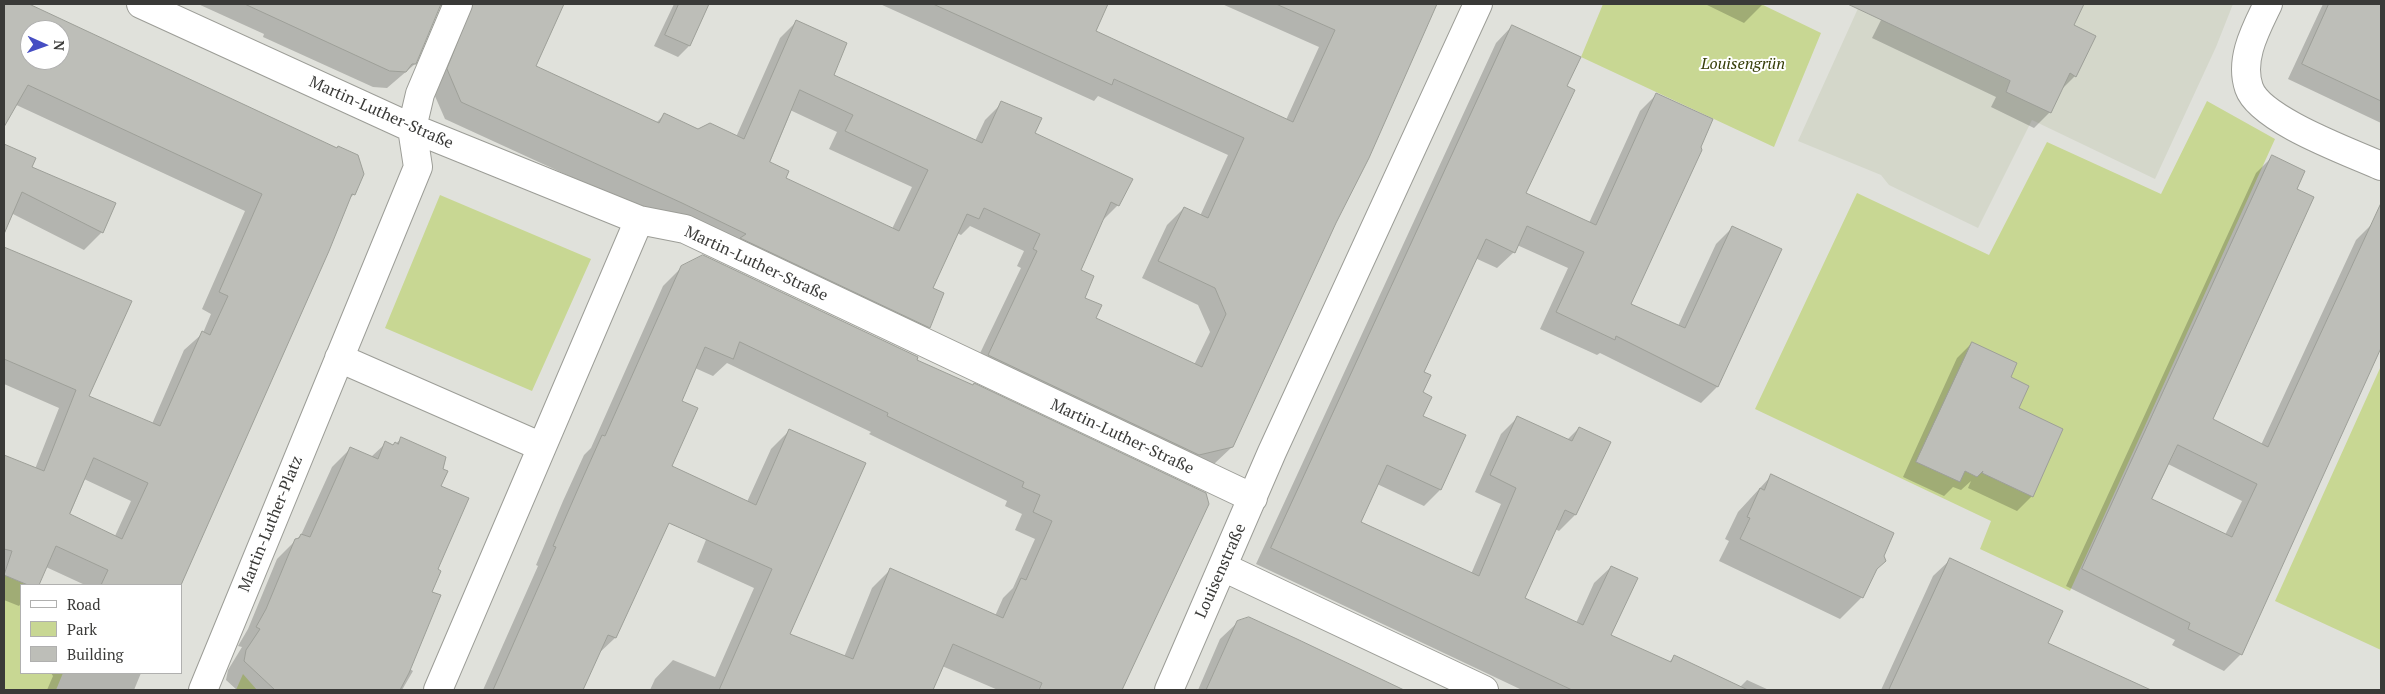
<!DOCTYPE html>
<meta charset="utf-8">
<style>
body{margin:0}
#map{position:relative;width:2385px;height:694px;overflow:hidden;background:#e0e1db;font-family:"PT Serif",serif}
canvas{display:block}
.frame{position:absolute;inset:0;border:5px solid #3a3a38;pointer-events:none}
.legend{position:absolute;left:20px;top:584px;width:162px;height:90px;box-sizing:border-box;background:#fff;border:1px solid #b0b0af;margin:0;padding:6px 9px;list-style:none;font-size:15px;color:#3a3a38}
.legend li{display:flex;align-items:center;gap:10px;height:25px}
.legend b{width:25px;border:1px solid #b0b0af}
.north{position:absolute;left:20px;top:20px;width:50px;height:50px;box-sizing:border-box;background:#fff;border:1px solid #b0b0af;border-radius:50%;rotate:92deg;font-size:14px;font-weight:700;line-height:20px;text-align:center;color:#3a3a38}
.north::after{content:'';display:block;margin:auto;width:18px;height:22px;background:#464ec3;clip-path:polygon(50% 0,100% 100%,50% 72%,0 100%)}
</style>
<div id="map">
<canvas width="2385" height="694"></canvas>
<div class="frame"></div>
<ul class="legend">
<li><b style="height:6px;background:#fff"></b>Road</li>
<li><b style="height:14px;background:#c8d793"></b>Park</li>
<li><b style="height:14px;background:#bdbeb8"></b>Building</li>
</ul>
<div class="north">N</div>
</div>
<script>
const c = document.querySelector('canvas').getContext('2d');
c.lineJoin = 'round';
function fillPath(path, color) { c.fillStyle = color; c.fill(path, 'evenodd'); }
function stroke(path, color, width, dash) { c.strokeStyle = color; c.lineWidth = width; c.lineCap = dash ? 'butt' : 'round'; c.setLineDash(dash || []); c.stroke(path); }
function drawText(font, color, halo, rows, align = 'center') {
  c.font = font + ' "PT Serif",serif'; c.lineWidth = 4; c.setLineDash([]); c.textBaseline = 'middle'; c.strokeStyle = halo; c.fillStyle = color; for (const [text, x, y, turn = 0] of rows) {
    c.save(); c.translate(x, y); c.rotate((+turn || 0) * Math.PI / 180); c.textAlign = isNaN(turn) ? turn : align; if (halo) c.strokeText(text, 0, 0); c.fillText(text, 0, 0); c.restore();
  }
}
fillPath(new Path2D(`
 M 1860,4 L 2233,4 L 2216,47 L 2155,179 L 2032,120 L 1978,228 L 1889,185 L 1881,175 L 1798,141 Z`), '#d4d7ca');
fillPath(new Path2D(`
 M 1603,4 L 1761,4 L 1821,33 L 1774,147 L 1581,57 Z
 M 2207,101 L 2275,139 L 2070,591 L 1980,549 L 1991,521 L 1755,409 L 1857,193 L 1989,255 L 2047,142 L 2161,194 Z
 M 440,195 L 591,259 L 532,391 L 385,328 Z
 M 2381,366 L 2381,650 L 2275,601 Z
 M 4,575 L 28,585 L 21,585 L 21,673 L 63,673 L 56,690 L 4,690 Z
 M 243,674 L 257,690 L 236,690 Z`), '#c8d793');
fillPath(new Path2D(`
 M 4,4 L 26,4 L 337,149 L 354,194 L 348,200 L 328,250 L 179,585 L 85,585 L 46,567 L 38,585 L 21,585 L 21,603 L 19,606 L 4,600 L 4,456 L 35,469 L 59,408 L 4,384 L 4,248 L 130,302 L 87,396 L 152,424 L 184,350 L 203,333 L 211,314 L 202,309 L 245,211 L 10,102 L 8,105 L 4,103 ZM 30,30 L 60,30 L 60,60 L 30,60 ZM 84,479 L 131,501 L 115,536 L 68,515 Z
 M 198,4 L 562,4 L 534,67 L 656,123 L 664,115 L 698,131 L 736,137 L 780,38 L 797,21 L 832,75 L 975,141 L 985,120 L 1002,103 L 1033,134 L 1118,205 L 1102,221 L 1080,271 L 1083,298 L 1094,318 L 1194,365 L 1210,332 L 1198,305 L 1142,278 L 1167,225 L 1184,208 L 1200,216 L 1228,155 L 1098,96 L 1094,101 L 880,4 L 1106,4 L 1094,31 L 1286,120 L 1319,47 L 1222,4 L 1436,4 L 1369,156 L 1335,222 L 1232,447 L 1214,464 L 1181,471 L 971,372 L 1021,268 L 1017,266 L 1024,251 L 970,226 L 961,235 L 957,233 L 931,289 L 929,327 L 912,344 L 665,220 L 445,119 L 431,87 L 447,6 L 439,5 L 415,64 L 387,88 L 373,87 L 263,37 L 264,34 ZM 790,110 L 837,132 L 829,149 L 912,187 L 892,229 L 784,179 L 769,163 Z
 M 674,4 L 708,4 L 689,46 L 678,57 L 654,46 Z
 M 1705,4 L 1763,4 L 1744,23 Z
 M 1889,4 L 2083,4 L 2073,25 L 2075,76 L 2059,92 L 2050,112 L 2034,128 L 1991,107 L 1996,97 L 1872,38 Z
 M 2323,4 L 2381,4 L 2381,123 L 2288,79 Z
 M 1512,26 L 1566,87 L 1525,194 L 1589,223 L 1640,111 L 1657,94 L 1630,304 L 1678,326 L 1716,244 L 1732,228 L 1780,250 L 1717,387 L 1701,403 L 1600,353 L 1597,355 L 1540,329 L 1568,268 L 1517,245 L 1514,252 L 1497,268 L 1475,258 L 1422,372 L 1421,416 L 1464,436 L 1440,490 L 1424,506 L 1377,484 L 1360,522 L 1471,574 L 1501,504 L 1475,492 L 1501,434 L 1518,417 L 1567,440 L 1579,428 L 1609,442 L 1575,515 L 1559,531 L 1555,529 L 1523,598 L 1576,623 L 1594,583 L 1611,567 L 1610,636 L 1669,662 L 1674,657 L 1740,687 L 1747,680 L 1769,690 L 1522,690 L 1256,564 L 1496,43 Z
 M 4,145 L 34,159 L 31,167 L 114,204 L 102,232 L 84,250 L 11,213 L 4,236 Z
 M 2272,157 L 2211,419 L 2261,445 L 2356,240 L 2372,224 L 2381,228 L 2381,345 L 2241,654 L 2224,671 L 2172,645 L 2175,640 L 2066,586 L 2256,173 ZM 2168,464 L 2242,501 L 2225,535 L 2151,500 Z
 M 682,267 L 915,360 L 1207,504 L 1122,690 L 998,690 L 942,666 L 932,690 L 650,690 L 655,679 L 673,660 L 715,677 L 754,588 L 697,562 L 716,515 L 747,502 L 771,449 L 790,430 L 789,634 L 844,657 L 872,588 L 890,570 L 995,616 L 1003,598 L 1013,588 L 1035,539 L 1015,530 L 1022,514 L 1005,506 L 1007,501 L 869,434 L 871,432 L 727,363 L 713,376 L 695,368 L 680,401 L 670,467 L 688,474 L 615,638 L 597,655 L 582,690 L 483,690 L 538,566 L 536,565 L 563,501 L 584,455 L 591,448 L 663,286 Z
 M 1972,343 L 2009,377 L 2018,408 L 2061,430 L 2032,496 L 2017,511 L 1968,488 L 1971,481 L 1961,490 L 1953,487 L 1944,496 L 1903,477 L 1957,358 Z
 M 401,439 L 439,487 L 437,570 L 410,669 L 413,671 L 402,690 L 237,690 L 226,680 L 228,670 L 242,647 L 238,646 L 248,629 L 277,559 L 301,535 L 332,467 L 351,448 L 371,457 L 386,443 L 393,446 Z
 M 1772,475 L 1876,569 L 1862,597 L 1840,619 L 1719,561 L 1729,541 L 1725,539 L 1738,512 Z
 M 1950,560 L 2047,643 L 2148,690 L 1881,690 L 1933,576 Z
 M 1249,618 L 1402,690 L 1198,690 L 1220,639 L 1238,622 Z
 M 51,673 L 141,673 L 134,690 L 47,690 L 53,676 Z`), '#0003');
const building = new Path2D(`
 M 4,4 L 29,4 L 337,148 L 338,146 L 358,155 L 364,174 L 355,195 L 352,194 L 329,251 L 181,585 L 101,585 L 108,570 L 56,546 L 39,585 L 28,585 L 4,575 L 12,551 L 4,549 L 4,455 L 44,471 L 76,390 L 4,359 L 4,247 L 132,301 L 89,396 L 160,426 L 202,331 L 210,335 L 228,296 L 219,292 L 262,194 L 28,85 L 4,127 ZM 30,30 L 60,30 L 60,60 L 30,60 ZM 94,458 L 148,483 L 122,539 L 70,514 Z
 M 245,4 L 441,4 L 416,64 L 412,64 L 406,72 L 390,71 Z
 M 473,4 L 564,4 L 536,66 L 659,123 L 664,113 L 698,129 L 710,123 L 744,139 L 796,20 L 847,43 L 834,75 L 982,143 L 1001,101 L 1042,118 L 1035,133 L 1133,179 L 1119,206 L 1111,202 L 1081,270 L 1094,276 L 1085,298 L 1102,305 L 1096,318 L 1202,367 L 1226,314 L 1215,288 L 1158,261 L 1184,207 L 1208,218 L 1244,138 L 1114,79 L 1112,85 L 933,4 L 1108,4 L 1096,31 L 1293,122 L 1335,30 L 1276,4 L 1437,4 L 1369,158 L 1336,223 L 1233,447 L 1199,455 L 988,355 L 1037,251 L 1033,249 L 1040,234 L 984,208 L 979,219 L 967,214 L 933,288 L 944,293 L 930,328 L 740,238 L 746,234 L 682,203 L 461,102 L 447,69 ZM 800,90 L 853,115 L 845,131 L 928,170 L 899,231 L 786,178 L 789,171 L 770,162 Z
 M 679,4 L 709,4 L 690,46 L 665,35 Z
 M 1848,4 L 2084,4 L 2074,25 L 2096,36 L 2076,77 L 2070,73 L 2051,113 L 2006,92 L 2010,81 Z
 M 2329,4 L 2381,4 L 2381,101 L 2302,64 Z
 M 1512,25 L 1581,57 L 1567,86 L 1575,90 L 1526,193 L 1596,225 L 1656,93 L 1713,119 L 1701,147 L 1702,150 L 1631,304 L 1685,328 L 1732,226 L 1782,249 L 1718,387 L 1616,336 L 1615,340 L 1556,312 L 1584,252 L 1527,226 L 1515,253 L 1486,239 L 1424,372 L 1431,375 L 1423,392 L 1432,397 L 1423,416 L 1466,435 L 1441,490 L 1387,465 L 1361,522 L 1479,576 L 1516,488 L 1490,475 L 1517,416 L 1572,441 L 1579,427 L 1611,442 L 1576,515 L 1565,510 L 1525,598 L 1583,625 L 1611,566 L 1638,578 L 1611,635 L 1671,662 L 1674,655 L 1748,690 L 1572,690 L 1271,548 Z
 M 4,144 L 36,158 L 32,167 L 116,203 L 103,233 L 22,192 L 4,234 Z
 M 2272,155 L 2305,171 L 2297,189 L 2314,197 L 2213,419 L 2268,447 L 2381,203 L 2381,348 L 2242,655 L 2188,629 L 2190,623 L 2082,569 ZM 2178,445 L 2257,484 L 2232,537 L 2152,499 Z
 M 703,255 L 918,357 L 917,360 L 973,385 L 974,383 L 1206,493 L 1209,504 L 1122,690 L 1039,690 L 1042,683 L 953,644 L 933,690 L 719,690 L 772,569 L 669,523 L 616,638 L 608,635 L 583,690 L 493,690 L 556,547 L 553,546 L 581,482 L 602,435 L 605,436 L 681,266 ZM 740,342 L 888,413 L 887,416 L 1024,482 L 1022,487 L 1040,495 L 1033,512 L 1052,521 L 1026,580 L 1021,578 L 1003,618 L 890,568 L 853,659 L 790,634 L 866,463 L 789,429 L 756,505 L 672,466 L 698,408 L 682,401 L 705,347 L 733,359 Z
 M 1972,342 L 2017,363 L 2011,377 L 2029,386 L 2019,408 L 2063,429 L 2033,497 L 1982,473 L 1983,471 L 1977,477 L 1965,471 L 1960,482 L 1916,462 Z
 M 401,437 L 446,457 L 443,469 L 448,471 L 441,486 L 469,498 L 438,569 L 441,571 L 432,592 L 441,595 L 409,673 L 400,690 L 275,690 L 244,661 L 246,650 L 260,629 L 256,627 L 266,609 L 295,539 L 299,538 L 301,534 L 310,537 L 350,447 L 378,459 L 385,441 L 393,445 L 395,442 L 398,444 Z
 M 1771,474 L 1894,533 L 1884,556 L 1886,561 L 1877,569 L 1863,598 L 1740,539 L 1750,518 L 1747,517 L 1760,488 L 1764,490 Z
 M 1950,558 L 2063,611 L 2048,643 L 2151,690 L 1889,690 Z
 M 1249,617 L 1297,639 L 1404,690 L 1206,690 L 1237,621 Z`);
fillPath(building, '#bdbeb8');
stroke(building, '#9d9f98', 1);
const minor = new Path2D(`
 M 141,4 L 412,128 L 639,220 L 685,229 L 1253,498
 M 2268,4 C 2256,29 2239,59 2249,88 C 2260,120 2350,152 2381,166
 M 339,358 L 542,447
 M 1223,567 L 1484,690
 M 203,690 L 418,167 L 412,128 L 420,94 L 458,4
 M 438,690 L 639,220
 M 1169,690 L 1272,452 L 1478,4`);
stroke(minor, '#9c9d97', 30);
stroke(minor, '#fff', 28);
drawText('italic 16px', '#353d07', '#fff', [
 ["Louisengrün",1743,64]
]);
drawText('16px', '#3a3a38', '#fff', [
 ["Martin-Luther-Straße",381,113,24],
 ["Martin-Luther-Straße",756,264,25],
 ["Martin-Luther-Straße",1122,437,25],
 ["Martin-Luther-Platz",271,524,-68],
 ["Louisenstraße",1221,571,-66]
]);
</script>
